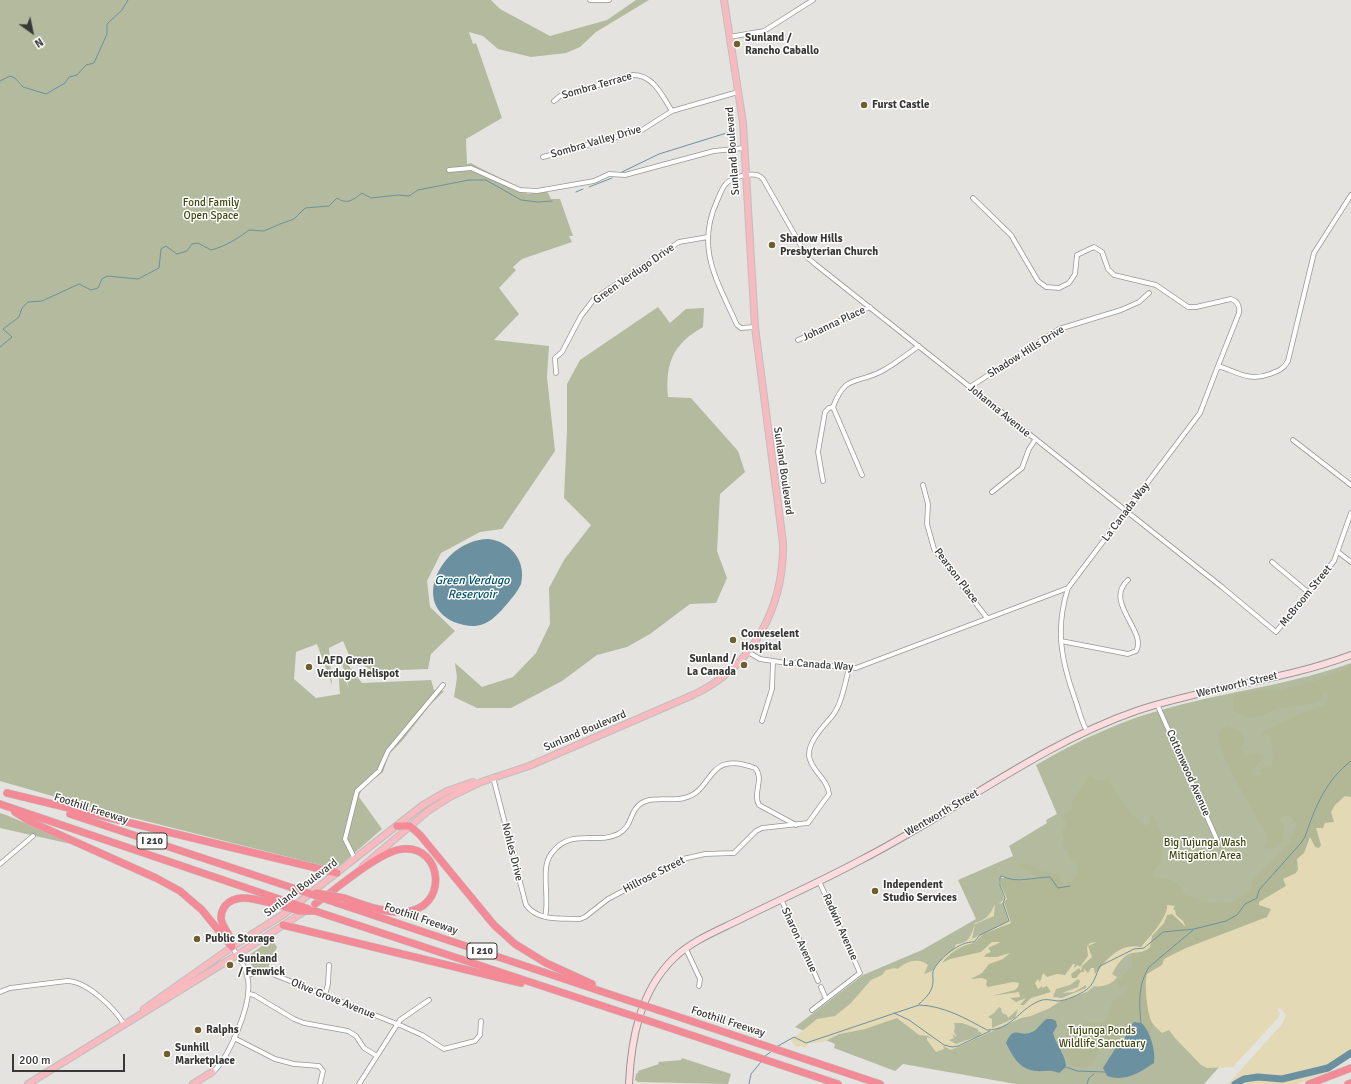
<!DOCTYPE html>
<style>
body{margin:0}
#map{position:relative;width:1351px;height:1084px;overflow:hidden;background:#e4e3df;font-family:Signika,sans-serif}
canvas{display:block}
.north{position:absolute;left:12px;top:12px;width:40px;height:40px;-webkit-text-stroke:3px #fff;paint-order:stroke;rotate:147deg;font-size:11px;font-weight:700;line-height:16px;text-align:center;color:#383836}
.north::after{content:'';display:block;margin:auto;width:14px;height:18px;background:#383836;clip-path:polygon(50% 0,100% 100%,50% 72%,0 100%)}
.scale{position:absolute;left:12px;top:1054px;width:113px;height:18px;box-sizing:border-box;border:2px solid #383836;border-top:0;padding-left:5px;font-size:12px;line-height:14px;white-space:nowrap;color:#383836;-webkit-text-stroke:3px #fff;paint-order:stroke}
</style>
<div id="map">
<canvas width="1351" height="1084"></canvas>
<div class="north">N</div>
<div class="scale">200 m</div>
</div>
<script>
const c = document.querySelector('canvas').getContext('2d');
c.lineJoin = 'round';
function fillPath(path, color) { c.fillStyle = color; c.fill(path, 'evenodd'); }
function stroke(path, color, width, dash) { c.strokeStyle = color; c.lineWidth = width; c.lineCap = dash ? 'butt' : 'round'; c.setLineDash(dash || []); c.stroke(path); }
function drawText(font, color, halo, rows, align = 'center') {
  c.font = font + ' Signika,sans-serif'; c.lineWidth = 3; c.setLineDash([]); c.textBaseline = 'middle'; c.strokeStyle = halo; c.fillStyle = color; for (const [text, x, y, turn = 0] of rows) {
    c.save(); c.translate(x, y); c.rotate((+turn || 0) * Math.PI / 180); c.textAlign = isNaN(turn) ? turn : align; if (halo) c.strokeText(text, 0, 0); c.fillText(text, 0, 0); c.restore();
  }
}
fillPath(new Path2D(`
 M 0,0 L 491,0 L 500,9 L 550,36 L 607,20 L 636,0 L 649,0 L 596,32 L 580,47 L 566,53 L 531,57 L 498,49 L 483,36 L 469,32 L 473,44 L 476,43 L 502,118 L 466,139 L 467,164 L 471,163 L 478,167 L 521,188 L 517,189 L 528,194 L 547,191 L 551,199 L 560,199 L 573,236 L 569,236 L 572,242 L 522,259 L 513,267 L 516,270 L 499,288 L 519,314 L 494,340 L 549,346 L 547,377 L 555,451 L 502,529 L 480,532 L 441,553 L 427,581 L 430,607 L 455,631 L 431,654 L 428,669 L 372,671 L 349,655 L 343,641 L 329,648 L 332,685 L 317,644 L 296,652 L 294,679 L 316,698 L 340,694 L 338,666 L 349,688 L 339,653 L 362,683 L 431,680 L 434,690 L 444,691 L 430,705 L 402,741 L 389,754 L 383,772 L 362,788 L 359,797 L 382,829 L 336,869 L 94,808 L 0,781 Z
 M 658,307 L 670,323 L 686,309 L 704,308 L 703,327 C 673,344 665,363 668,397 L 691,398 L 738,451 L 745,472 L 720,494 L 717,551 L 727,578 L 716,603 L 690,604 L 650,634 L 627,647 L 597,655 L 562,681 L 511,708 L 477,708 L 454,697 L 457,678 L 455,663 L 482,687 L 513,677 L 536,653 L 550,624 L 549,588 L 564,560 L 591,525 L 564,498 L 567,430 L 567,384 L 580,360 Z
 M 1351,663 L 1351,1057 L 1280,1084 L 1238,1084 L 1299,1014 L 1278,995 L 1265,1016 L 1204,1084 L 1016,1084 L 903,1064 L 895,1071 L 834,1048 L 835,1044 L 795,1027 L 863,975 L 922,950 L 976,919 L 958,880 L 1013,856 L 1009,846 L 1047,823 L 1046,820 L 1057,814 L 1036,765 C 1079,740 1124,719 1172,707 C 1231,691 1293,684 1351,663 Z
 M 0,813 L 6,815 L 80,846 L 0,828 Z
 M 272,939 L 277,947 L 269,965 L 269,970 L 263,968 L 253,969 L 248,958 L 249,955 Z
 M 682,1058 L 731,1074 L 728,1084 L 638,1082 L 635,1080 L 636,1074 L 639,1072 L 638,1071 L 659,1064 L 658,1062 L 681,1060 Z`), '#b4ba9d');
fillPath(new Path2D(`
 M 1351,666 L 1351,797 L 1342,797 L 1331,812 L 1334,822 L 1325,823 L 1323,828 L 1316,828 L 1321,845 L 1319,848 L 1315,847 L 1310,838 L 1304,853 L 1297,859 L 1298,869 L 1296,873 L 1283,879 L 1286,885 L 1259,902 L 1259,905 L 1271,909 L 1267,917 L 1186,948 L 1164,959 L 1162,965 L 1147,974 L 1145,979 L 1146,995 L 1153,1024 L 1151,1033 L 1132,1032 L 1112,1045 L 1098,1050 L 1092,1064 L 1086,1067 L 1072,1066 L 1061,1047 L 1068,1029 L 1086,1023 L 1106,1022 L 1112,1002 L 1126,993 L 1128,988 L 1126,986 L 1119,987 L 1117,980 L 1122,979 L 1122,975 C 1134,966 1133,968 1131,953 L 1143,952 L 1150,947 L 1152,936 L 1164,923 L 1167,915 L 1172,914 L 1186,927 L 1183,921 L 1176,914 L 1175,910 L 1173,910 L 1175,906 L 1167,905 C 1169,916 1148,939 1141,947 C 1120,942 1104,960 1094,975 L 1092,968 L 1088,973 L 1084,969 L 1085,972 L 1081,973 L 1076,978 L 1072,978 L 1071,975 L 1080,968 L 1081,970 L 1082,966 L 1091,958 L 1088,946 L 1096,942 L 1089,944 L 1089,956 L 1080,967 L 1078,965 L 1074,969 L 1075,964 L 1073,964 L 1065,975 L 1057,974 L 1047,977 L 1043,973 L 1040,982 L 1037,979 L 1035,983 L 1038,989 L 1042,986 L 1042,988 L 1047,986 L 1051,992 L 1029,999 L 1024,1005 L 1019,1005 L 1025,999 L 1016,1002 L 1010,998 L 1020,997 L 1019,992 L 991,996 L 1012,991 L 1019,986 L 1017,982 L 988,987 L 986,985 L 987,980 L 982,978 L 971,979 L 982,973 L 989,964 L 1003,959 L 1010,953 L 1009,952 L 997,957 L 984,957 L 986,954 L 991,952 L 987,948 L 1000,942 L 989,943 L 981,952 L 950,959 L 942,964 C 948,953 962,944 974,943 L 983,934 L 1011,923 L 1004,902 L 1007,899 L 1001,885 L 1001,879 L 1003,877 L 1022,882 L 1043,878 L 1019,867 L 1018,865 C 1028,861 1031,866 1039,870 C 1054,876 1055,867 1064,886 C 1074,882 1079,874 1077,864 C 1071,860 1067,856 1068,849 L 1066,851 L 1063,847 L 1064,840 L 1062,832 L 1066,824 L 1062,816 L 1063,813 L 1073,810 L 1072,801 L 1088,777 L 1092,777 L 1096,781 L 1108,780 L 1133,816 L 1146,826 L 1151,823 L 1150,817 L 1153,816 L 1163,836 L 1161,863 L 1152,873 L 1154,878 L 1170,879 L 1182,887 L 1183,894 C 1210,904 1231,912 1253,886 L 1251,883 L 1252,880 L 1289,843 L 1297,823 L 1288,815 L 1279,819 L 1284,826 L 1282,841 L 1274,848 L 1266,849 L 1264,847 L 1267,842 L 1266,834 C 1257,815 1215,752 1219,733 C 1220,729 1224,727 1228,725 L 1241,732 L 1245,741 L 1240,747 L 1246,756 L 1253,753 L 1266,756 L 1254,768 L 1250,774 L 1254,776 L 1262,775 L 1263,773 L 1261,770 L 1264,767 L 1270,766 L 1273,763 L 1271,737 L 1267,734 L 1263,736 L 1261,734 L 1262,732 L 1306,711 L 1319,708 L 1325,705 L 1329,699 L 1327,693 L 1323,692 L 1321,698 L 1317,702 L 1293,707 L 1277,708 L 1261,716 L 1247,717 L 1233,711 L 1233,696 C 1241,694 1249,692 1257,691 C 1264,690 1271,692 1278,691 C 1298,687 1334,676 1351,666 Z`), '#b2b896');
fillPath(new Path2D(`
 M 1345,796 L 1351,797 L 1351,1058 L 1329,1071 L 1297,1084 L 1228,1084 L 1282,1024 L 1286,1015 L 1281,1009 L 1277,1008 L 1280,1014 L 1279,1017 L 1233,1067 L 1207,1068 L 1201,1065 L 1175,1038 L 1169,1030 L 1162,1033 C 1159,1030 1155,1027 1153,1024 C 1147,1016 1144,983 1147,974 L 1162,965 L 1164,959 L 1186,948 L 1267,917 L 1271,909 L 1259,905 L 1259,902 L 1286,886 L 1283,879 L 1296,873 L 1298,869 L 1297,859 L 1304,853 L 1310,837 L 1315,847 L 1319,848 L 1321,845 L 1316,828 L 1323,828 L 1325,823 L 1334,822 L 1331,812 L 1335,805 Z
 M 1002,876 L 1007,878 L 1001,878 L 1001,885 L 1007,899 L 1004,902 L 1011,923 L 983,934 L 974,943 C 962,945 949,953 942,963 L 950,959 L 981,952 L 992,942 L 1001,942 L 988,948 L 991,952 L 986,954 L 984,957 L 997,957 L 1010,953 L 1003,959 L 989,964 L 982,973 L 971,979 L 982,978 L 987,980 L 986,985 L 988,987 L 1013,982 L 1019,983 L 1018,987 L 1015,990 L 991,996 L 1019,992 L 1020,997 L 1010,998 L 1016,1002 L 1026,998 L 1020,1005 L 1024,1005 L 1031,998 L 1051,992 L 1047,986 L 1042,988 L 1042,986 L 1038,989 L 1035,983 L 1038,979 L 1040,982 L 1043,973 L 1047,977 L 1057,974 L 1065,975 L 1073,964 L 1075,964 L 1074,968 L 1078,965 L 1080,967 L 1088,956 L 1087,947 L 1090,943 L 1097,942 L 1088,946 L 1092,957 L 1082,966 L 1081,971 L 1079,968 L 1071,974 L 1072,978 L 1076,978 L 1081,972 L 1084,972 L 1084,969 L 1088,973 L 1091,968 L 1094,968 L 1095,974 C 1106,960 1120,942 1141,947 C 1148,939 1169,916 1167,905 L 1175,906 L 1173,909 L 1175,910 L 1176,915 L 1183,921 L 1186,927 L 1172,914 L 1167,915 L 1164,923 L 1152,936 L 1150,947 C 1143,953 1139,952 1132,953 C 1122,955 1116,967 1112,974 L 1117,977 C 1113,984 1101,988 1094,986 L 1087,992 L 1059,1002 L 1050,1008 L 1031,1016 L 1021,1018 L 951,1050 L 943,1046 L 944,1049 L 936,1052 L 927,1040 L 927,1037 L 934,1040 L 928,1036 L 919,1035 L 897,1018 L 865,1029 L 840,1034 L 823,1042 L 809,1043 L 805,1048 L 802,1046 L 796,1047 L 791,1040 L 817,1019 L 835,1016 L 851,1003 L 871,980 L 882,975 L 886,970 L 894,968 L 898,969 C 905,961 920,957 928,965 L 924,974 L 932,971 L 943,957 L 954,949 L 956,944 C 969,944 972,934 975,923 C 987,919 990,915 995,904 L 994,916 L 975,924 L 972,939 L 1008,921 L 1003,903 L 999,904 L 1004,899 L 999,882 ZM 1078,979 L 1080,981 L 1078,987 L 1062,993 L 1074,992 L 1086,985 L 1086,988 L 1062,998 L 1053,997 L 1056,989 L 1070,985 ZM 999,1007 L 1001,1008 L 1002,1013 L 1007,1015 L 1008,1018 L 1018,1009 L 1015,1018 L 992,1028 L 992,1019 L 988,1017 L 994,1013 ZM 954,1023 L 962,1023 L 978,1029 L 978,1031 L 982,1033 L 979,1036 L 956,1044 L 949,1040 L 954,1038 L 952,1034 L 957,1037 L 954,1032 L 955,1027 Z`), '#e3dab5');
fillPath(new Path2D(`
 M 488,539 C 509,541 527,560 521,584 C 518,591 512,598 507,604 C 496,617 484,630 464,625 C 406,612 439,540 488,539 Z
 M 1047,1019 L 1052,1019 L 1056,1021 L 1057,1026 L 1053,1033 C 1056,1045 1066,1055 1066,1067 L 1059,1073 C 1049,1069 1046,1072 1037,1071 C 1020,1070 1013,1057 1006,1043 C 1014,1024 1019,1038 1032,1032 C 1039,1029 1041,1022 1047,1019 Z
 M 1134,1022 L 1141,1023 C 1150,1029 1156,1052 1154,1063 C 1139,1073 1125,1082 1107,1076 L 1103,1068 L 1115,1049 L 1123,1043 L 1129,1027 Z`), '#6b91a0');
stroke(new Path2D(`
 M 0,81 L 10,76 L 15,78 L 23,87 L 46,94 L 65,83 L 69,77 L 77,75 L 86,65 L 94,63 L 107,34 L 107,24 L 122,10 L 128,0
 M 620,173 L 659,154 L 733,131
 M 589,187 L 612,178
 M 576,192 L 583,189
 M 0,347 L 12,337 L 3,329 L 19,317 L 22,308 L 28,302 L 42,301 L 79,284 L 91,290 L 98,288 L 102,279 L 107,276 L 138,279 L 159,268 L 161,249 L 166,246 L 177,254 L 187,251 L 192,244 L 198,243 L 211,250 C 224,247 239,238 249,230 L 264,231 L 280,224 L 294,219 L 305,208 L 329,206 L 337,198 C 347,205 353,200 362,193 L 371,198 L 398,195 L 409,196 L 418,190 L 469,180 L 486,180 L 521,200 L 538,202 L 552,201
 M 919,1004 C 926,998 933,991 933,981 C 933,977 932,972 934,969 C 940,958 960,941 974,942 L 980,935 L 1009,921 L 1003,903 L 1005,898 L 1000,885 L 1000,877 L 1002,876 C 1017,884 1033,877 1050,877 L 1058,888 L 1070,886
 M 894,1013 L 909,1020 L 944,1045 L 952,1047 L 958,1046 L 990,1031
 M 1141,1023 C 1139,1003 1138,985 1149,967 L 1193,930
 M 778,1046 L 794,1037 L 806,1043 L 919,1005 C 944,1006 965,1018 987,1030 C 1011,1030 1019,1010 1037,1002 C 1044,998 1050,1000 1058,1001 C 1065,1001 1081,994 1086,990 C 1094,985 1096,974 1100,966 L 1134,949 L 1144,948 L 1163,932 L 1194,929 L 1226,921 L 1237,915 L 1245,904 L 1257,898 L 1259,890 L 1301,843 L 1305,837 C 1315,807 1326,780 1351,761
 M 765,1056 L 772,1051
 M 1066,1067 L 1077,1071 L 1105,1072
 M 749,1084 L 751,1074 L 761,1062
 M 1087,1084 L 1089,1078 L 1094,1074`), '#6b91a0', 1);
stroke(new Path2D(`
 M 1235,1084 L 1244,1079 L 1258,1077 L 1282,1079 L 1328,1068 L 1351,1053`), '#6b91a0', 7);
const street = new Path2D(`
 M 590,0 L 609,0
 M 729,37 L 764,31 L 813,0
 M 554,101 L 560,96 L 633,75 C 654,75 662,96 672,111
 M 543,157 L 642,130 L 672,111 L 738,92
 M 449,170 L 471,168 L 520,190 L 537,191 L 594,181 L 609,174 L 625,175 L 714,151 L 744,148
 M 973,198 L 1011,235 L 1038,281 L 1046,287 L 1059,288 L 1069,283 L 1075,274 L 1077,255 L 1094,247 L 1102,252 L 1108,269 L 1114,275 L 1156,285 L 1188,307 L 1196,307 L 1231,299 C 1237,301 1240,306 1239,313 L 1218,366
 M 755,327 L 741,328 L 737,325 C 718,282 695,249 717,201 C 723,188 723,182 738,177 C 746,175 757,172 763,179 L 808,258 L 815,264 L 1222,587 L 1276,632 L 1334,561 L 1351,513
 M 798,340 L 870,307
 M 556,373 L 555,358 L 562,352 L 581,316 L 594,299 L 679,242 L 708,237
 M 970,387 L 1059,329 L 1121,310 L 1139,302 L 1149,293
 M 1293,440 L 1351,485
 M 862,475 L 833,407 C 846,373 856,385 882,371 C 895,364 907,354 919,346
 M 823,481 L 818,452 L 825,412 L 829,408 L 833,407
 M 923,485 L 928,504 L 927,524 L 934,549 L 987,618
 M 992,492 L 1022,468 L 1029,449 L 1035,440
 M 1338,552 L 1351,562
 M 1272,562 L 1309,593
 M 1068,588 C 1055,629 1061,660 1075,699 C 1079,710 1081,721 1087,731
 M 1061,641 L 1128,654 L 1136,651 C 1148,632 1103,602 1128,580
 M 748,652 L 760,659 L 780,662 L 856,668 L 1068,588 L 1200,413 L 1218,366 C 1238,372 1249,382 1270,374 C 1278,371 1284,369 1288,361 L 1314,253 L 1351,195
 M 1157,704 L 1218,842
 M 762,721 L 772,689 L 773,661
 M 493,777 L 526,905 C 539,922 561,918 580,919 L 585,917 L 608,899 L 683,859 L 705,854 L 734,853 L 756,831 L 762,828 L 808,823 L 829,794 C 828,779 811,771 809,756 C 808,741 824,726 833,715 C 842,703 845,683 849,668
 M 355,859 L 345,839 L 357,791 L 379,771 L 388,751 L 443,685
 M 0,864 L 33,836
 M 781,899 L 818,981
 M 545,917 C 550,898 540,869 551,854 C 570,827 597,845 618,834 C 633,826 629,813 639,805 C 650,795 670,802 684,798 C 715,791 705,749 755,768 C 765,779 752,793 759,805 L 796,825
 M 686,949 L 700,979 L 699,986
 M 247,975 L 265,971 L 402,1026 L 422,1035 L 444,1049 L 475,1041 L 480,1035 L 481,1021
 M 821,987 L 826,999
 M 0,992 L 10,988 L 67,981 C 87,981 114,1008 124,1024
 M 249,994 L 254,995 L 294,1019 L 304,1023 L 348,1031 L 356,1036 L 364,1048 L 377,1056
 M 325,995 L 328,984 L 329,965
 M 812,1010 L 860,973 L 819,881
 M 234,1038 L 275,1059 L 294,1064 L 319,1066 L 323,1071 L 320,1084
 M 211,1074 C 229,1058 252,1005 248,980 C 246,967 239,958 232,947
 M 359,1084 L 400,1020 L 429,1000`);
const secondary = new Path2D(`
 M 629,1084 C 631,1039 640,991 674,958 C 693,940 717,931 739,920 C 779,900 820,882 859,861 C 952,814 1038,745 1136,711 C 1207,687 1282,681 1351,655`);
const primary = new Path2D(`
 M 363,866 L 428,811 L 450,797 L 481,782 L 529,766 L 693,695 C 753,667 784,607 783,543 L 755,327 L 743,123 L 724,0
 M 144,1009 L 232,947 L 284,914 L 423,805 L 447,791 L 473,782
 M 28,1084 L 237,955 L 305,911
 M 193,1084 L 212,1072`);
const highway = new Path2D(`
 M 7,793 L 337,873
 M 0,804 L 282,900
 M 15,812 L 31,822 L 156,878 L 180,891 L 202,910 L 232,947
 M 70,814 L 296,889
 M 397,826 L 410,826 L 420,835 L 494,925 L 515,944 L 546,963 L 592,984
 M 337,903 L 627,1000
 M 315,904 C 335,890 380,851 402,849 C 443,844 450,910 403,912 C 383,913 362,904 344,898
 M 315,911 L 624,1013
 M 283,925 L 521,983
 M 232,944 C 231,934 222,928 221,918 C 221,914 222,910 225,906 C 237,891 260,901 275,904
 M 658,1010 L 880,1084
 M 652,1022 L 838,1084
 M 1309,1084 L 1351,1068
 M 1348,1084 L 1351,1083`);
stroke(street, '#989794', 5.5);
stroke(secondary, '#989794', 8);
stroke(primary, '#bfbfbf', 8);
stroke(highway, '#bfbfbf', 8);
stroke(street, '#fff', 4);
stroke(secondary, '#fcdcdf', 6);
stroke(primary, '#f8b9bf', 6);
stroke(highway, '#f48a95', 7);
const highwayBridge = new Path2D(`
 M 296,889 L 337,903
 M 316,893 L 344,898
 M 282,900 L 309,909
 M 275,904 L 299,911 L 315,911
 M 627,1000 L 658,1010
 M 624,1013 L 652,1022`);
stroke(highwayBridge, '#bfbfbf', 8, []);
stroke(highwayBridge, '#f48a95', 7);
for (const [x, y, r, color] of [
 [737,44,4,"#705f2d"],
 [864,105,4,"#705f2d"],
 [772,245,4,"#705f2d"],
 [733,640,4,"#705f2d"],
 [744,665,4,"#705f2d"],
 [309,667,4,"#705f2d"],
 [875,891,4,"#705f2d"],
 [197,939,4,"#705f2d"],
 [230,965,4,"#705f2d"],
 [198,1030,4,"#705f2d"],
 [167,1054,4,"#705f2d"]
]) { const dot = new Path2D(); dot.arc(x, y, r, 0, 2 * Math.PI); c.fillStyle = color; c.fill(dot); stroke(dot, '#fff', 1.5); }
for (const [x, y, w] of [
 [152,841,30],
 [482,951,30]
]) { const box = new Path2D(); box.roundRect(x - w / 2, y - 8, w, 16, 3); c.fillStyle = '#fff'; c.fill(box); stroke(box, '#383836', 1); }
drawText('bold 10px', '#383836', null, [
 ["I 210",152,841],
 ["I 210",482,951]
]);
drawText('bold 11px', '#383836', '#fff', [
 ["Sunland /",745,38],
 ["Rancho Caballo",745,51],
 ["Furst Castle",872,105],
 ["Shadow Hills",780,239],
 ["Presbyterian Church",780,252],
 ["Conveselent",741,634],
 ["Hospital",741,647],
 ["Sunland /",736,659,"right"],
 ["La Canada",736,672,"right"],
 ["LAFD Green",317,661],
 ["Verdugo Helispot",317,674],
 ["Independent",883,885],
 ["Studio Services",883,898],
 ["Public Storage",205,939],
 ["Sunland",238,959],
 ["/ Fenwick",238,972],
 ["Ralphs",206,1030],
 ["Sunhill",175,1048],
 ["Marketplace",175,1061]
], 'left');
drawText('11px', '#383836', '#fff', [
 ["Sombra Terrace",597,86,-16],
 ["Sombra Valley Drive",596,142,-16],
 ["Sunland Boulevard",733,151,-94],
 ["Green Verdugo Drive",634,274,-35],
 ["Johanna Place",834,324,-25],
 ["Shadow Hills Drive",1026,352,-32],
 ["Johanna Avenue",999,411,39],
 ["Sunland Boulevard",783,471,82],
 ["La Canada Way",1126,512,-53],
 ["Pearson Place",956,576,53],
 ["McBroom Street",1306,596,-51],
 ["La Canada Way",818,665,4],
 ["Wentworth Street",1237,685,-13],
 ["Sunland Boulevard",585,731,-23],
 ["Cottonwood Avenue",1188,773,66],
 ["Foothill Freeway",91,809,18],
 ["Wentworth Street",942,813,-30],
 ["Nohles Drive",512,852,76],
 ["Hillrose Street",654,875,-27],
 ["Sunland Boulevard",301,888,-37],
 ["Foothill Freeway",421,919,19],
 ["Radwin Avenue",840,927,66],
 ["Sharon Avenue",799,940,65],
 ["Olive Grove Avenue",333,999,22],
 ["Foothill Freeway",728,1022,18]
]);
drawText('11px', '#40470e', '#fff', [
 ["Fond Family",211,203],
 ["Open Space",211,216],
 ["Big Tujunga Wash",1205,843],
 ["Mitigation Area",1205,856],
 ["Tujunga Ponds",1102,1031],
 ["Wildlife Sanctuary",1102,1044]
]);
drawText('italic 12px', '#005268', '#fff', [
 ["Green Verdugo",472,581],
 ["Reservoir",472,595]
]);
</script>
